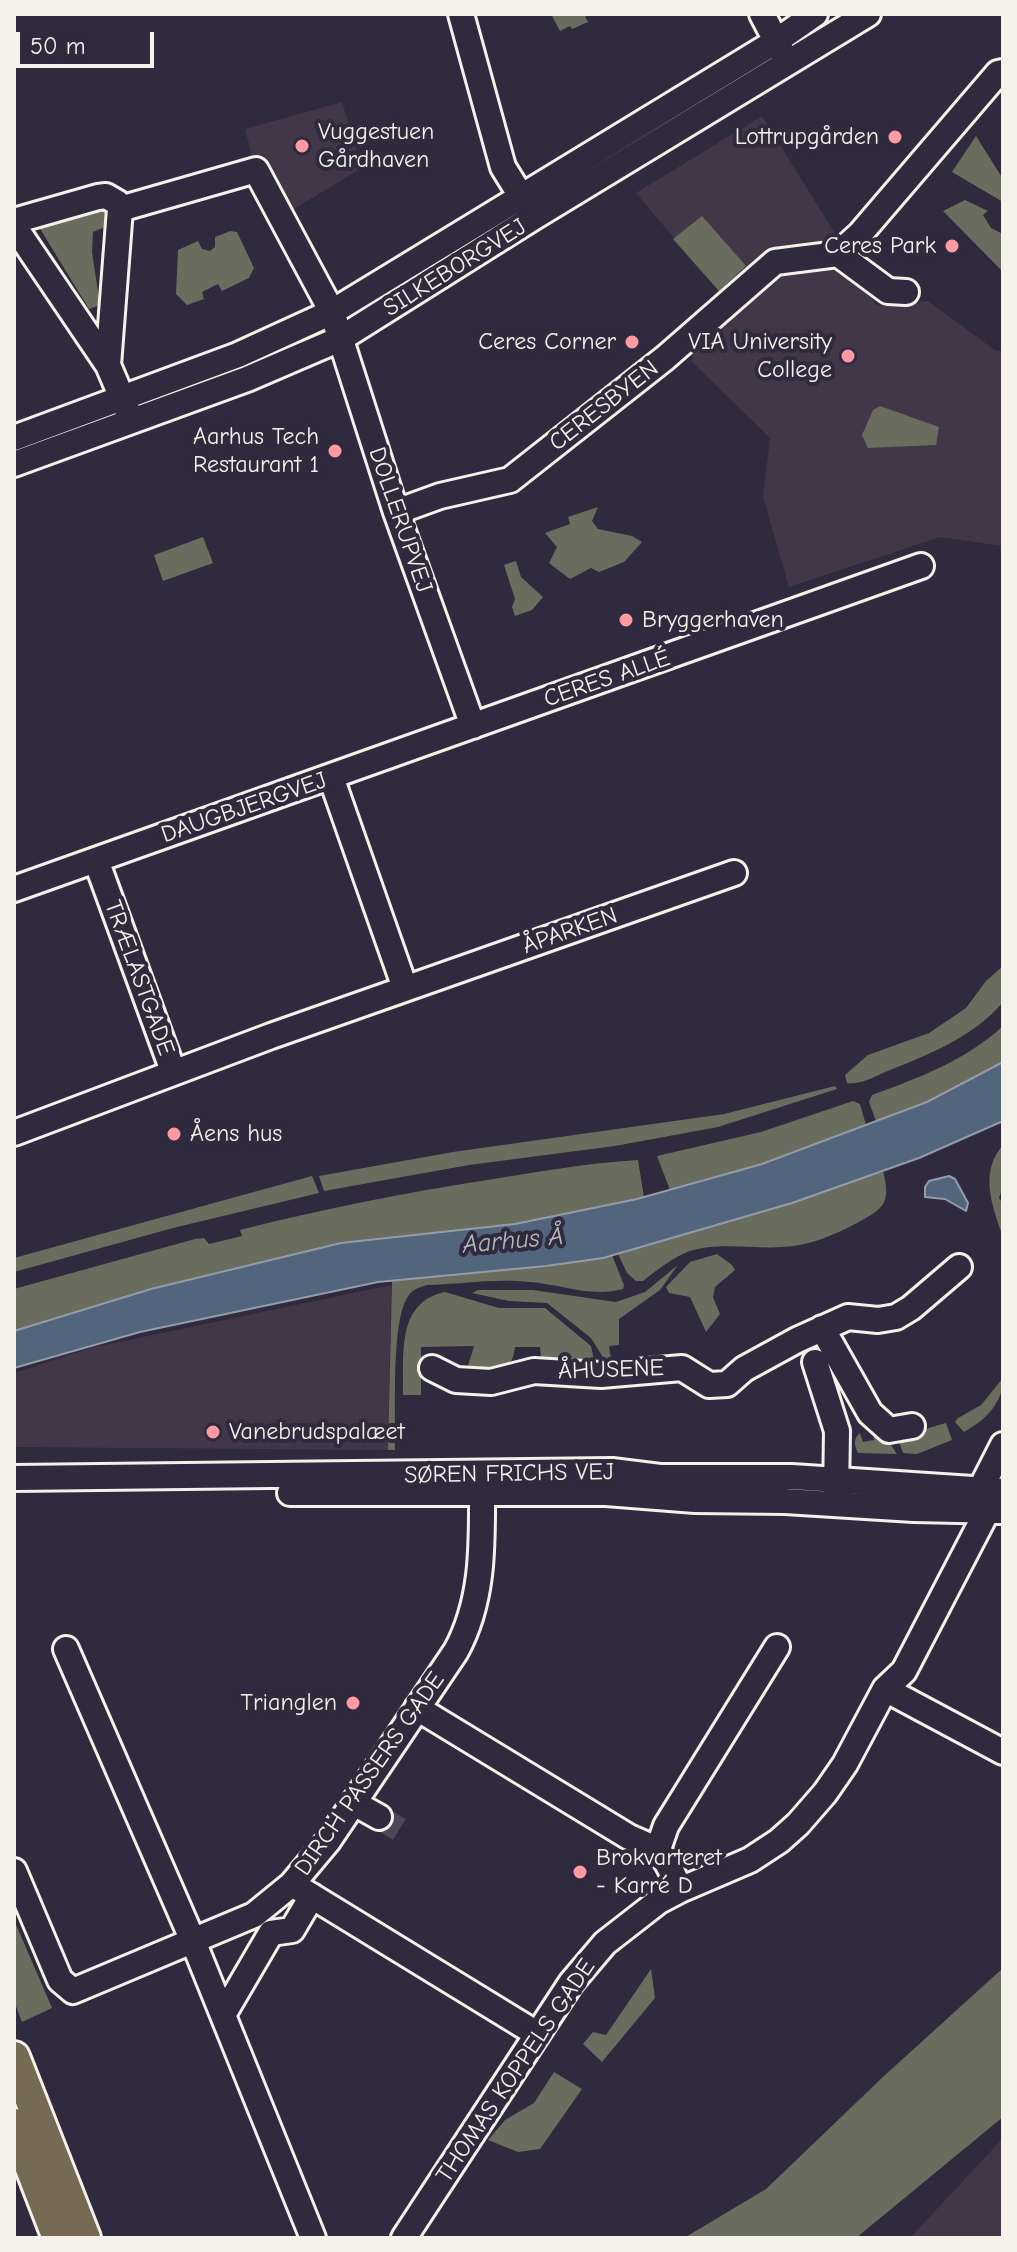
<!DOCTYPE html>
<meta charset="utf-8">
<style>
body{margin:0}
#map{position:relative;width:1017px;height:2252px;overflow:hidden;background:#2f2a3d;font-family:"Comic Neue",sans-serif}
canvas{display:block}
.frame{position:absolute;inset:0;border:16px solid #f4f1e8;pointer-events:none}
.scale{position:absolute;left:16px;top:32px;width:138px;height:36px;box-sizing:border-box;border:4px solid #f4f1e8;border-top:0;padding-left:10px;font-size:24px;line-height:28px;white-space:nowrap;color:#f4f1e8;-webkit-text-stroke:6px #2f2a3d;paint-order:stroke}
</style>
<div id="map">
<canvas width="1017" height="2252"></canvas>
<div class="frame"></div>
<div class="scale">50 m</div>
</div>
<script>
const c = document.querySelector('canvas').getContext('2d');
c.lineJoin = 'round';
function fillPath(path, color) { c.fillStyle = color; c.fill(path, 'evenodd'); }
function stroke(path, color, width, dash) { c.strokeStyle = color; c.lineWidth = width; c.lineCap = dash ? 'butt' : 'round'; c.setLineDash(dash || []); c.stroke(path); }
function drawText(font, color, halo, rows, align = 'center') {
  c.font = font + ' "Comic Neue",sans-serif'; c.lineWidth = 8; c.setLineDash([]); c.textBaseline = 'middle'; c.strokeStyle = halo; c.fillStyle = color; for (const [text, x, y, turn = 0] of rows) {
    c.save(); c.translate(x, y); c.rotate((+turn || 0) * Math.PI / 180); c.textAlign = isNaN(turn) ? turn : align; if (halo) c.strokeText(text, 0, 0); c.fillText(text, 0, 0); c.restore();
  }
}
fillPath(new Path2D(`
 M 342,102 L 362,168 L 287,213 L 254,163 L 245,129 Z
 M 762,116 L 836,235 L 876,305 L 928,301 L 996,351 L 1003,351 L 1003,546 L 940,537 L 789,587 L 763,497 L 770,438 L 691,361 L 719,291 L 636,193 Z
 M 391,1285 L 388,1450 L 14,1447 L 14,1373 L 91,1348 Z
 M 1003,2138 L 1003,2238 L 910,2238 Z`), '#423748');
fillPath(new Path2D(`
 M 551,14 L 591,14 L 585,17 L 588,22 L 572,29 L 570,26 L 560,31 Z
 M 976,136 L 1003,179 L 1003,202 L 952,172 Z
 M 965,200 L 988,211 L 983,215 L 991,228 L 1003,234 L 1003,272 L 943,211 Z
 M 99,208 L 110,213 L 110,225 L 93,232 L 92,252 L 100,305 L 89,309 L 39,227 Z
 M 702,216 L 746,266 L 719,291 L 673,239 Z
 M 230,231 L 237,232 L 254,268 L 249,278 L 222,291 L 218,284 L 202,292 L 204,299 L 187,305 L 176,294 L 178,250 L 198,241 L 202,249 L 210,251 L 215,247 L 215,237 Z
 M 880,406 L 939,427 L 936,445 L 868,448 L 862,435 L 873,410 Z
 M 598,507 L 592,521 L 598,529 L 632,536 L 642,542 L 624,562 L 599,572 L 591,568 L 570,579 L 549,563 L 557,547 L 545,533 L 570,524 L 568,517 Z
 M 203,537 L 213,563 L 163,581 L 154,555 Z
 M 516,561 L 521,577 L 543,597 L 532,610 L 515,616 L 512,607 L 515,599 L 504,565 Z
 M 1003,966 L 1003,1002 C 973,1038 925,1056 883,1073 C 872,1078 859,1085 847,1083 L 845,1075 L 868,1055 L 929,1033 L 966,1008 L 986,981 Z
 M 1003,1026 L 1003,1062 L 927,1102 L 876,1121 L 869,1102 L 872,1095 C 919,1078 966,1060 1003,1026 Z
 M 835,1086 L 837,1089 L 718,1127 L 615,1146 L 469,1165 L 324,1191 L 319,1176 L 453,1152 L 724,1114 Z
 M 853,1101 L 860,1104 L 866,1125 L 762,1164 L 670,1190 L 657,1156 L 761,1132 Z
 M 1003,1145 L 1003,1186 L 999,1198 L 1003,1204 L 1003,1237 C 992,1206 979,1172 1003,1145 Z
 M 638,1160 L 644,1197 L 637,1199 L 515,1224 L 341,1243 L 151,1289 L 14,1331 L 14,1289 L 195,1239 L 204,1238 L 209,1244 L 242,1236 L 240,1230 C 322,1209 404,1193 487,1180 C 537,1172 587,1163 638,1160 Z
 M 883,1171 C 891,1202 885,1208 857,1223 C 834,1235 809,1246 782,1247 C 752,1249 719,1242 690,1251 C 673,1257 657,1270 643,1281 L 636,1281 L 627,1273 L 618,1254 L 792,1203 Z
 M 312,1176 L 319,1193 L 173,1228 L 14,1272 L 14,1258 Z
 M 717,1254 L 732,1265 L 735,1270 L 715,1287 L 713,1297 L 720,1314 L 706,1332 L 690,1297 L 669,1293 L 666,1287 L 690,1262 Z
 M 612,1255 L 624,1285 L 623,1289 C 591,1298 561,1284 529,1282 C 496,1278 460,1284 427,1285 C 418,1288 412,1289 407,1298 C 391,1325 396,1415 395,1450 L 388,1450 L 392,1281 L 546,1266 Z
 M 678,1265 L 660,1290 L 619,1319 L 619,1345 L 609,1346 L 611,1358 L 606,1362 L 591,1338 L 547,1303 L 509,1301 L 472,1293 L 478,1290 L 533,1290 L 616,1302 L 645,1292 Z
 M 445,1292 L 499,1308 L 545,1308 L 591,1346 L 594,1360 L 589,1367 L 541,1357 L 540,1347 L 515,1347 C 512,1376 491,1377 467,1369 L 474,1346 L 421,1347 L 421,1395 L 403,1395 C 404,1355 396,1302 445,1292 Z
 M 1003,1378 C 1003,1404 985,1420 964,1432 L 955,1422 L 958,1418 L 981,1405 Z
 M 946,1423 L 952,1440 L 917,1454 L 903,1453 L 899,1442 L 901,1436 Z
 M 873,1431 L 885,1436 L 897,1454 L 858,1453 C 854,1445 853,1439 860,1433 L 863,1442 L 874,1440 Z
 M 14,1920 L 52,2008 L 22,2022 L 14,2001 Z
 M 1003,1968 L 1003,2117 L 856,2238 L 684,2238 L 766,2189 L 884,2076 Z
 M 651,1969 L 655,1998 L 602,2062 L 583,2044 L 593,2032 L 606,2035 Z
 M 554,2072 L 582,2089 L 540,2149 L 518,2152 L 488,2140 L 505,2120 L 534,2103 Z`), '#6a6c5e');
const water = new Path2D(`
 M 1003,1062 L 1003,1121 L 919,1158 L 792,1203 L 603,1258 L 546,1266 L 378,1282 L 140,1332 L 14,1368 L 14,1331 L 151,1289 L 341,1243 L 515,1224 L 637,1199 L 762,1164 L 927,1102 Z
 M 949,1176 L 955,1179 L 968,1203 L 966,1211 L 945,1199 L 925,1197 L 925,1187 L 929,1181 Z`);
fillPath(water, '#53647d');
stroke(water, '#939ca8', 2);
stroke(new Path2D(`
 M 379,1817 L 402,1831`), '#4d4857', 24, [24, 12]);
const minor = new Path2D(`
 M 461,14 L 503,167 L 529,209
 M 762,14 L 783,54
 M 120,209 L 256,170 L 332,312 L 396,512 L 473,726
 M 14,221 L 98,197 L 106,196 L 118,203 L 120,209 L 108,365
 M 14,226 L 108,365 L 128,412
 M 838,254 L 888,291 L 906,292
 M 14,438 L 238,355 L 332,312 L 775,42 L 815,14
 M 14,464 L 247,379 L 340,339 L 534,217 L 868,14
 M 396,512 L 440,496 L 510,480 L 665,358 L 775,262 L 838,254 L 860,234 L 998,73 L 1003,72
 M 331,777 L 405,988
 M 96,860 L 173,1071
 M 14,889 L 921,566
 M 14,1133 L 271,1036 L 734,873
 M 822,1328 L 870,1413 L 889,1430 L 912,1426
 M 815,1362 L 837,1431 L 836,1496
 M 432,1368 L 456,1380 L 491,1382 L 534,1371 L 601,1375 L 682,1368 L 709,1385 L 727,1384 L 744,1369 L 797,1340 L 848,1317 L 878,1320 L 896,1317 L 911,1308 L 959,1267
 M 14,1478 L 612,1471 L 660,1477 L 792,1477 L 1003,1491
 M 290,1493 L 606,1493 L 695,1500 L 785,1501 L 914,1509 L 1003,1511
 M 975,1500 L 1003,1445
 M 66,1649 L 193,1941 L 313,2238
 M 885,1689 L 1003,1752
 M 417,1708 L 629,1837 C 665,1852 664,1854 680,1890
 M 354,1803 L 379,1817
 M 658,1849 L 666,1826 L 777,1647
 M 14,1871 L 60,1980 L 73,1991 L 254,1915 L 292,1884 L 328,1841 L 456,1651 C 485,1598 482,1539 482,1480
 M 292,1884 L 537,2034
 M 223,2015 L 271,1933 L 292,1930 L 312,1896
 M 404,2238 L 571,1983 L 605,1943 L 659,1901 L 680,1890 L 750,1860 L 779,1841 L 798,1824 L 825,1793 L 845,1764 L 885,1689 L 904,1671 L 994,1498`);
const major = new Path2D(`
 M 14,2057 L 85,2238
 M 14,2124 L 58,2238`);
stroke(minor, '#f4f1e8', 30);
stroke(major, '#f4f1e8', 36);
stroke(minor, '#2f2a3d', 24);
stroke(major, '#766a54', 30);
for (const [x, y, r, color] of [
 [895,137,8,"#ff9aa2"],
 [302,146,8,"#ff9aa2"],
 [952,246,8,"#ff9aa2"],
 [632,342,8,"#ff9aa2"],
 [848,356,8,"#ff9aa2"],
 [335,451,8,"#ff9aa2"],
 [626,620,8,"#ff9aa2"],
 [174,1134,8,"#ff9aa2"],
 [213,1432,8,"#ff9aa2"],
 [353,1703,8,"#ff9aa2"],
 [580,1872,8,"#ff9aa2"]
]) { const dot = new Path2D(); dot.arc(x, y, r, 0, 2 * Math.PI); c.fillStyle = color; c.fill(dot); stroke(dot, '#2f2a3d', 3); }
drawText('24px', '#f4f1e8', '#2f2a3d', [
 ["Vuggestuen",318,132,"left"],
 ["Gårdhaven",318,160,"left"],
 ["Lottrupgården",879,137],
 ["Ceres Park",936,246],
 ["Ceres Corner",616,342],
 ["VIA University",832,342],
 ["College",832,370],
 ["Aarhus Tech",319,437],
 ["Restaurant 1",319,465],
 ["Bryggerhaven",642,620,"left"],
 ["Åens hus",190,1134,"left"],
 ["Vanebrudspalæet",229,1432,"left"],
 ["Trianglen",337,1703],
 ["Brokvarteret",596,1858,"left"],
 ["- Karré D",596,1886,"left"]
], 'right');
drawText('24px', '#f4f1e8', '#2f2a3d', [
 ["SILKEBORGVEJ",455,268,-32],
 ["CERESBYEN",604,406,-38],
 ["DOLLERUPVEJ",400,520,71],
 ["CERES ALLÉ",607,679,-19],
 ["DAUGBJERGVEJ",244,808,-19],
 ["ÅPARKEN",570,931,-19],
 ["TRÆLASTGADE",139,978,70],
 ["ÅHUSENE",611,1370,-2],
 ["SØREN FRICHS VEJ",509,1474,-1],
 ["DIRCH PASSERS GADE",370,1774,-55],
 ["THOMAS KOPPELS GADE",516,2071,-56]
]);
drawText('italic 26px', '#b4b9bd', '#2f2a3d', [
 ["Aarhus Å",513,1241,-5]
]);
</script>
